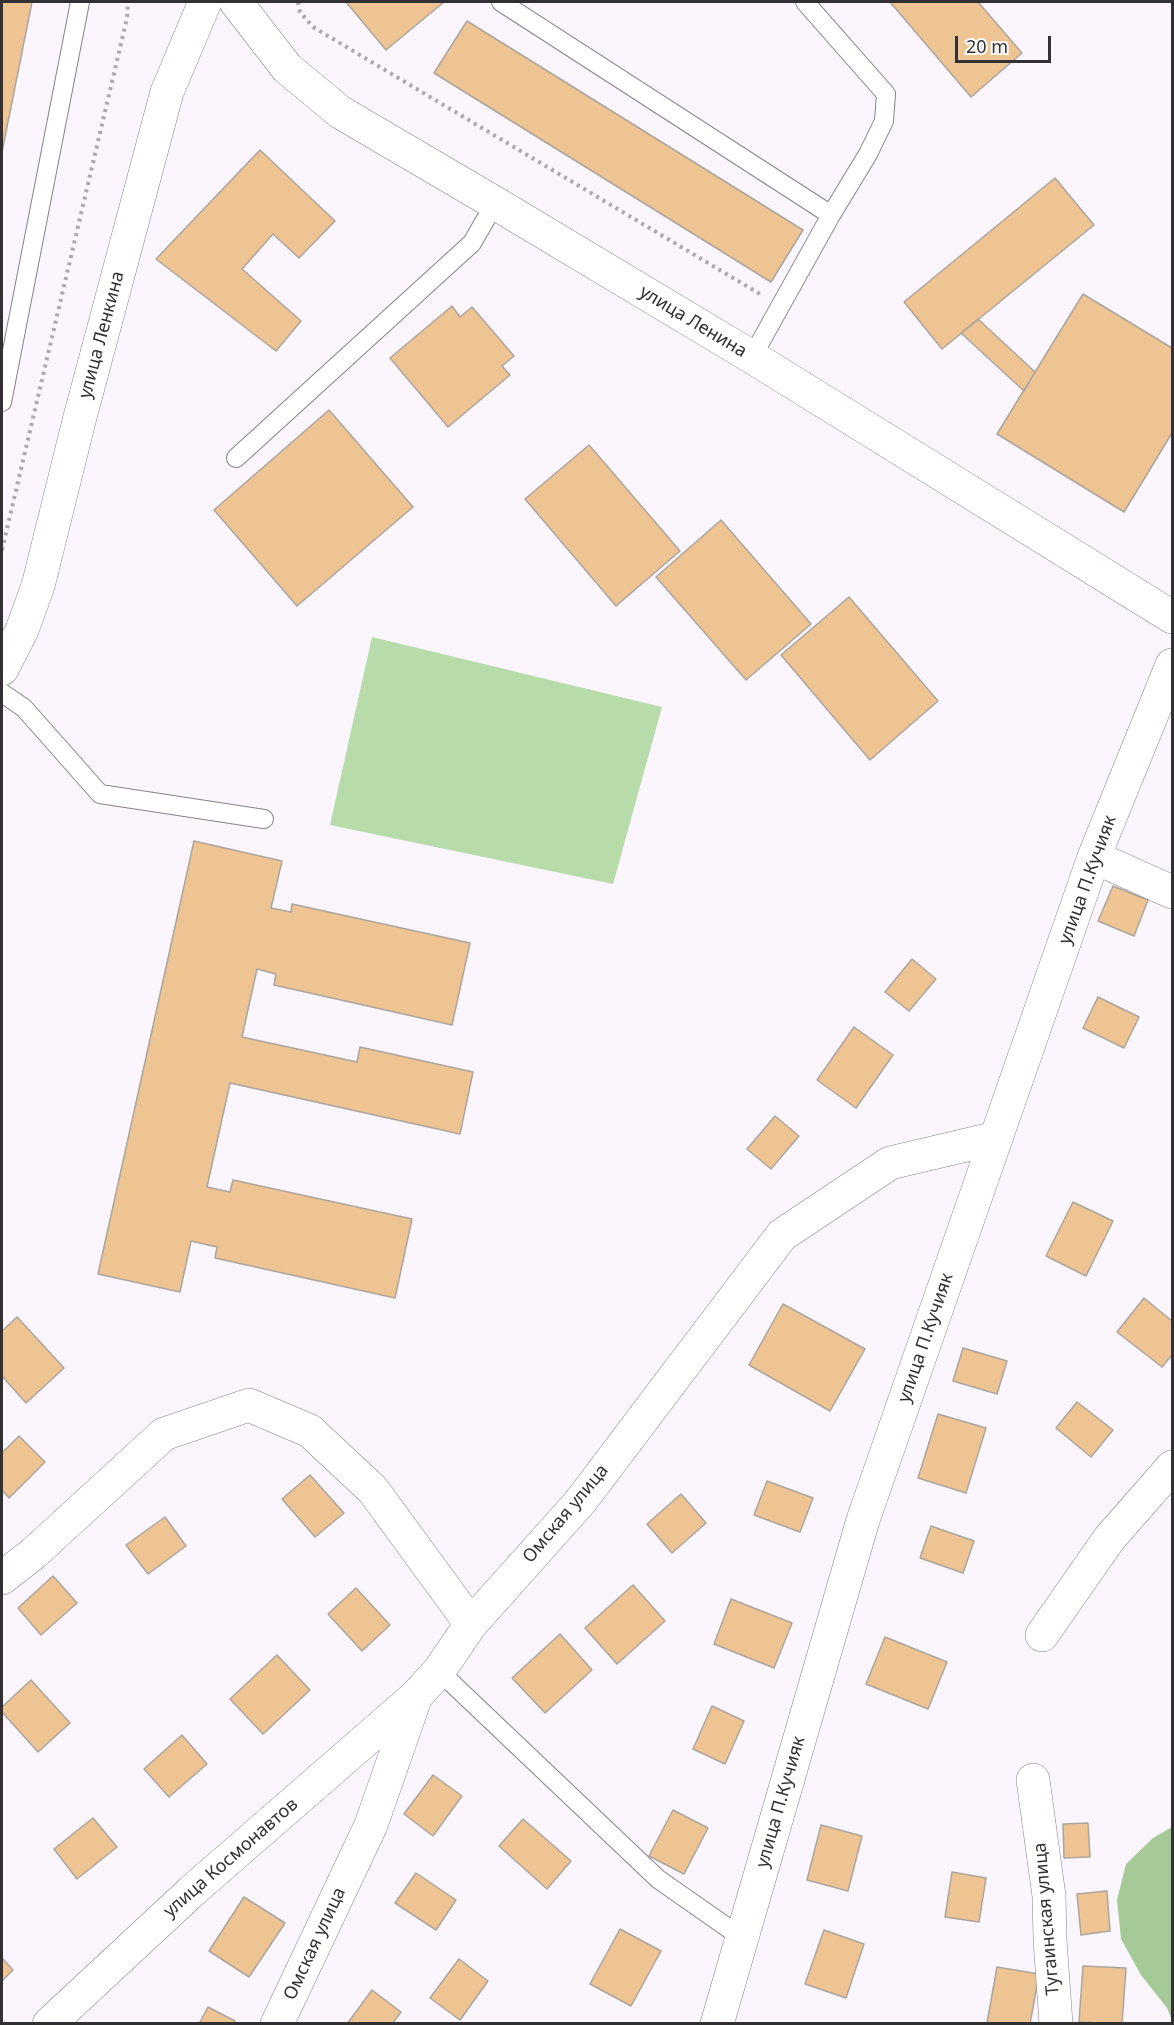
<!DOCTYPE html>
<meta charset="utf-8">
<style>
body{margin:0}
#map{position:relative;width:1174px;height:2025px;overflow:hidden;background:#fbf6fe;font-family:"Noto Sans",sans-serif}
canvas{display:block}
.frame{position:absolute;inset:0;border:3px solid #323033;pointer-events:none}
.scale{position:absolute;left:955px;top:36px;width:96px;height:27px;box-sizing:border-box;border:3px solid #323033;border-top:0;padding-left:8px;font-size:18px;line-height:21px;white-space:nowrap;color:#323033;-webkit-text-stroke:4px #fff;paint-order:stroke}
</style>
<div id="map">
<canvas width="1174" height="2025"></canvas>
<div class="frame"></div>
<div class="scale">20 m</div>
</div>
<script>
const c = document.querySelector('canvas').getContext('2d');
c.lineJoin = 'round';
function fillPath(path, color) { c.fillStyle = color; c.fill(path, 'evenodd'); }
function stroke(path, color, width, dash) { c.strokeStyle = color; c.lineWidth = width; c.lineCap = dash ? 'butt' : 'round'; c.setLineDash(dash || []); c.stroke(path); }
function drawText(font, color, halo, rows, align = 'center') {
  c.font = font + ' "Noto Sans",sans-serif'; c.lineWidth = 4.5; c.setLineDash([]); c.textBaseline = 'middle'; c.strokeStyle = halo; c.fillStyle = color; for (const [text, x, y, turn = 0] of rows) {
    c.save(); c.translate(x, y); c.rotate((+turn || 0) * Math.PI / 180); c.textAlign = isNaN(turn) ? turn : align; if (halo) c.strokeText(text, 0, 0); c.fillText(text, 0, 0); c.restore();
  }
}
fillPath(new Path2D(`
 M 372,637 L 662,707 L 613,884 L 330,825 Z`), '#b8dbaa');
fillPath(new Path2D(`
 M 1172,1827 L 1172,2020 L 1167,2008 L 1141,1975 L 1121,1939 L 1117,1900 L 1126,1864 L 1153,1838 Z`), '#a6ca97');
const building = new Path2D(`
 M 2,2 L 32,2 L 2,152 Z
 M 346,2 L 444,2 L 386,50 Z
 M 890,2 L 978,2 L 1022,53 L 971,97 Z
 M 467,21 L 803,230 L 771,282 L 434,73 Z
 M 260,150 L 335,221 L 299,258 L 273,234 L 242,269 L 301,321 L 276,351 L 156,259 Z
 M 1055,178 L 1094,225 L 942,349 L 904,302 Z
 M 1083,294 L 1172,348 L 1172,433 L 1124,512 L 997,434 Z
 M 452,306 L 460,317 L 472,307 L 514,356 L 502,366 L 510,375 L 448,427 L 390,358 Z
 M 978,319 L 1035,372 L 1024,391 L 961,333 Z
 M 329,410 L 413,507 L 297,606 L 214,510 Z
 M 589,445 L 680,551 L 616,606 L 525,499 Z
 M 721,520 L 811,624 L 746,680 L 656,577 Z
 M 849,597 L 938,701 L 870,760 L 781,655 Z
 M 194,841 L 282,861 L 271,908 L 291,912 L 292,904 L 470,943 L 452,1025 L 274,985 L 276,974 L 257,969 L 242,1037 L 357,1062 L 360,1047 L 473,1072 L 460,1134 L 230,1083 L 207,1187 L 230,1192 L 233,1180 L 412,1219 L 395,1298 L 215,1258 L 217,1247 L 191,1241 L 180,1292 L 98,1274 Z
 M 1113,886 L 1148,900 L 1134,936 L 1098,921 Z
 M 912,959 L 936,979 L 909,1011 L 885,992 Z
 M 1098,997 L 1139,1017 L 1124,1048 L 1083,1028 Z
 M 854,1027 L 893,1055 L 856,1108 L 817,1080 Z
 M 775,1116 L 799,1136 L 771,1169 L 747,1149 Z
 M 1073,1202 L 1113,1221 L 1086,1276 L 1046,1256 Z
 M 1144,1298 L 1172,1321 L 1172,1355 L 1162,1367 L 1117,1332 Z
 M 783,1304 L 865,1349 L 830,1411 L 749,1365 Z
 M 17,1317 L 64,1368 L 26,1403 L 2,1376 L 2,1331 Z
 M 963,1348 L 1007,1361 L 997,1394 L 953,1381 Z
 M 1077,1402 L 1113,1430 L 1091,1457 L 1056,1428 Z
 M 938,1414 L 986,1428 L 966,1493 L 918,1478 Z
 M 19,1436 L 45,1462 L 9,1498 L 2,1490 L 2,1453 Z
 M 310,1475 L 344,1513 L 315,1537 L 282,1499 Z
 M 767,1481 L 813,1498 L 800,1532 L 754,1515 Z
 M 681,1494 L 706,1523 L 672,1553 L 647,1524 Z
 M 165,1517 L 186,1546 L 148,1574 L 126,1545 Z
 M 931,1526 L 974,1541 L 963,1573 L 920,1558 Z
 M 53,1576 L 77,1603 L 41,1635 L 18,1608 Z
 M 633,1585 L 665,1621 L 617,1664 L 585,1628 Z
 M 356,1588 L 390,1625 L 362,1651 L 328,1614 Z
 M 731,1599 L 792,1623 L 774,1668 L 714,1644 Z
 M 560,1634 L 592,1670 L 545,1713 L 512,1678 Z
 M 885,1637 L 947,1662 L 928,1709 L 866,1684 Z
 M 277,1655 L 310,1690 L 263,1734 L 230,1699 Z
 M 31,1680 L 70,1723 L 38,1752 L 2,1712 L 2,1707 Z
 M 712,1706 L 744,1721 L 725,1764 L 693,1749 Z
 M 182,1735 L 207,1764 L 169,1797 L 144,1769 Z
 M 433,1775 L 462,1796 L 433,1836 L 404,1814 Z
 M 673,1810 L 708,1828 L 684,1874 L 649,1856 Z
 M 93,1818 L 117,1847 L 77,1879 L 54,1849 Z
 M 523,1819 L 571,1861 L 547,1889 L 499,1846 Z
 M 1088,1823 L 1090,1857 L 1064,1858 L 1063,1824 Z
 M 821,1825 L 862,1836 L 848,1891 L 807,1880 Z
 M 952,1872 L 986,1878 L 979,1922 L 945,1917 Z
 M 416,1873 L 456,1900 L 436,1930 L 395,1903 Z
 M 1107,1891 L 1110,1931 L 1081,1935 L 1077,1894 Z
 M 244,1897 L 285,1923 L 249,1977 L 209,1951 Z
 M 620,1929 L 661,1951 L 631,2006 L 590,1984 Z
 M 824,1930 L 864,1944 L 846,1998 L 805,1984 Z
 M 2,1958 L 13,1970 L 2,1981 Z
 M 459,1959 L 488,1981 L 460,2020 L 430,1998 Z
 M 1083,1966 L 1126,1968 L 1122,2024 L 1079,2022 Z
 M 997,1967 L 1039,1974 L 1030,2024 L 987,2023 Z
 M 372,1990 L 401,2012 L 392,2024 L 347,2024 Z
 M 208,2007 L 235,2021 L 234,2024 L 199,2024 Z`);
fillPath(building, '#efc493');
stroke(building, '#aba59e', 1.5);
const lane = new Path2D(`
 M 501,2 L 831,215
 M 752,357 L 831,215 L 868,154 L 884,121 L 886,94 L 805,2
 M 2,402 L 80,2
 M 236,458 L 472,243 L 495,203
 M 2,693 L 24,708 L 100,794 L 264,819
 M 439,1671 L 658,1879 L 741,1937`);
const street = new Path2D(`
 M 1094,857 L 1172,892
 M 2,1578 L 34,1553 L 164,1434 L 249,1405 L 310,1431 L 373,1490 L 471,1624
 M 1042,1635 L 1109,1539 L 1172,1467
 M 1033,1780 L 1049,1896 L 1050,1940 L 1056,2024
 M 49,2024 L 192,1891 L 415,1697
 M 277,2024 L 371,1825 L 416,1696 L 439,1671 L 471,1624 L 580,1502 L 782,1235 L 890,1163 L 996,1138`);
const secondary = new Path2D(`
 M 236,2 L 287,68 L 340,112 L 495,203 L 752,357 L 1172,617
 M 2,669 L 22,630 L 38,586 L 80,417 L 167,92 L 205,2
 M 717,2024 L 863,1520 L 1094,857 L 1172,665`);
stroke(lane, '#87838a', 20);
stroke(street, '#87838a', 34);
stroke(secondary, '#87838a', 34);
stroke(new Path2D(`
 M 298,2 L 300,12 L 313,27 L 760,294
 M 2,550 L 127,18 L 128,2`), '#aba7ad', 4, [3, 4.5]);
stroke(lane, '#fff', 18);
stroke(street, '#fff', 33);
stroke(secondary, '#fff', 33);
drawText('18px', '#323033', '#fff', [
 ["улица Ленина",693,322,31],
 ["улица Ленкина",102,335,-75],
 ["улица П.Кучияк",1088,880,-70],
 ["улица П.Кучияк",926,1338,-71],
 ["Омская улица",566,1514,-50],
 ["улица П.Кучияк",781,1802,-74],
 ["улица Космонавтов",231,1858,-41],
 ["Тугаинская улица",1047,1919,-95],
 ["Омская улица",315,1944,-65]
]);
</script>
